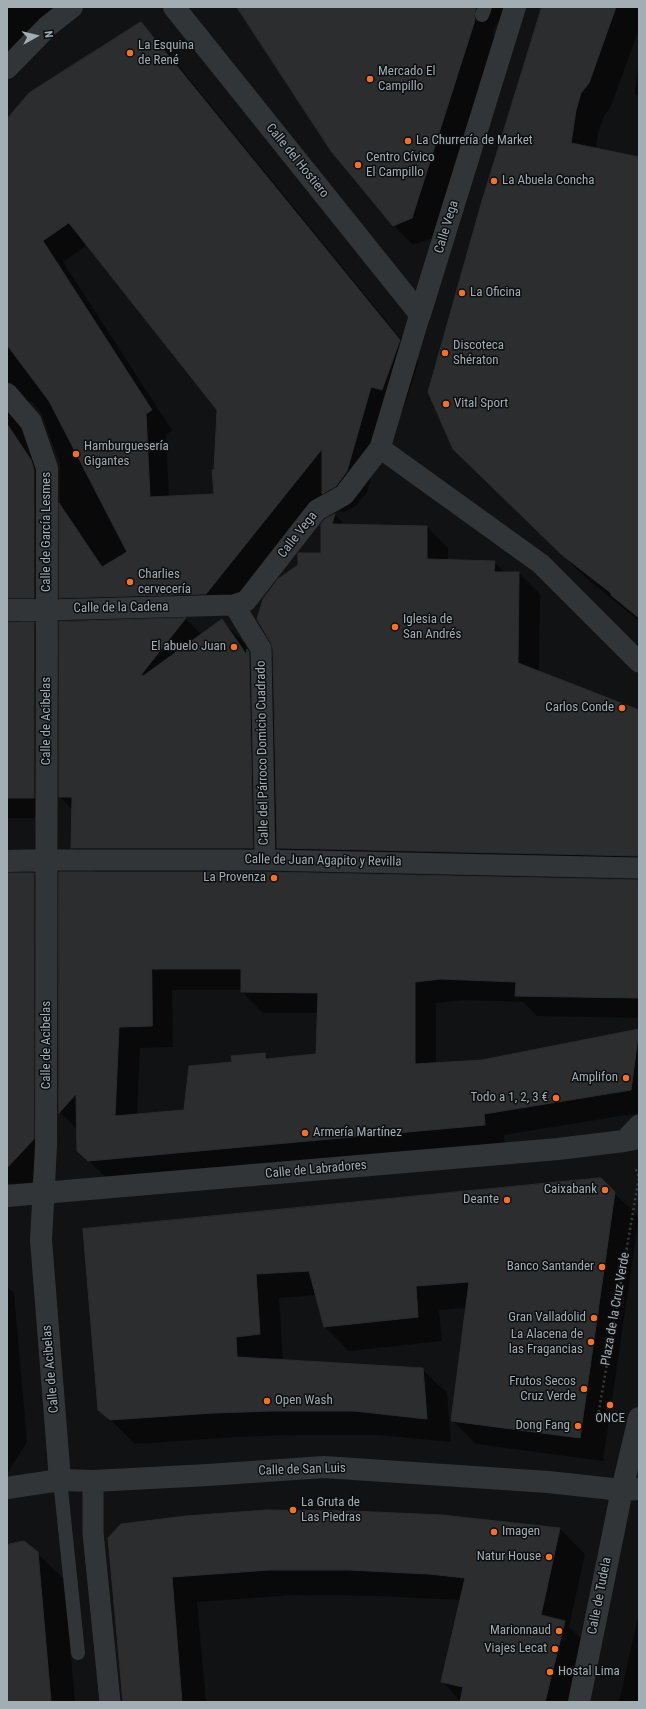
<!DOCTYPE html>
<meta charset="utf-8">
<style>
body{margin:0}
#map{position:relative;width:646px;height:1709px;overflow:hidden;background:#111213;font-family:"Roboto Condensed",sans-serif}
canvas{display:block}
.frame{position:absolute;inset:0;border:8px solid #a2adb4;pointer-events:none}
.north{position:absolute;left:16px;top:16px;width:40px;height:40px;-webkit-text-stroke:3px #0c0d0e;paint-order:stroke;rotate:82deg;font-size:11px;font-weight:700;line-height:16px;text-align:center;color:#a2adb4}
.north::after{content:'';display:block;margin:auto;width:14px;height:18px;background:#a2adb4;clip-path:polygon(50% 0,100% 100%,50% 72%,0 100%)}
</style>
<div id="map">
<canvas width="646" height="1709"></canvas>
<div class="frame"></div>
<div class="north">N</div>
</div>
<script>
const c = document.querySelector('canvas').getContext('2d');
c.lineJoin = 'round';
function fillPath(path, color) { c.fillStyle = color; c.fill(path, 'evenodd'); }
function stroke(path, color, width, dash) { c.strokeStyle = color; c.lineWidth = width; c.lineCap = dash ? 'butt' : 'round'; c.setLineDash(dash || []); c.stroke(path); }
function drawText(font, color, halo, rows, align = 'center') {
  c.font = font + ' "Roboto Condensed",sans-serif'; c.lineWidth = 3; c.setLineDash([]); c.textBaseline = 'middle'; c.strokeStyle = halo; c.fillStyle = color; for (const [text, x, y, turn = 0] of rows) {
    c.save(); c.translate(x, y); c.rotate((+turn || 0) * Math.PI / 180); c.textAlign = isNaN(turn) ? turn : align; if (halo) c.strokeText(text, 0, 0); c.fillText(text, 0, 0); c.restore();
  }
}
fillPath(new Path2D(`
 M 7,7 L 74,7 L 7,74 Z
 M 238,7 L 505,7 L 501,19 L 497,23 L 493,32 L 494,40 L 432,238 L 413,245 L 393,225 Z
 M 543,7 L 639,7 L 639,29 L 611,106 L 604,116 L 598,133 L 596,149 L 639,158 L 639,621 L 586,578 L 477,472 Z
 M 141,23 L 161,44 L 419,361 L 403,410 L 391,407 L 367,492 L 356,506 L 343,513 L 323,494 L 226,614 L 81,618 L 60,597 L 60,464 L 41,413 L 32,402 L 26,402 L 15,418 L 18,424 L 40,450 L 54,617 L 22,619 L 17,624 L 34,624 L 54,644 L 54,818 L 7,818 L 7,120 ZM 87,245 L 218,410 L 215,495 L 169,497 L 166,435 L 172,430 L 63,262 Z
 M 639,55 L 639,97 L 635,94 Z
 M 335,515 L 346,526 L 427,527 L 448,548 L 448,561 L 494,562 L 506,573 L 519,573 L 540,594 L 539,672 L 639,711 L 639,876 L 299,869 L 276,846 L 276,873 L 639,881 L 639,1018 L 537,1016 L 523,1002 L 463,1000 L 436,1003 L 436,1064 L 482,1061 L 639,1030 L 639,1113 L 504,1135 L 505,1146 L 110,1181 L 78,1151 L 78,1130 L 60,1112 L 97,873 L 72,848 L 72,809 L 60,797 L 60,623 L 186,619 L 202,635 L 222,621 L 246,644 L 275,681 L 322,554 L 326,520 ZM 172,990 L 242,990 L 242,992 L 263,1013 L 318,1013 L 317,1055 L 270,1059 L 265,1054 L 233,1063 L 185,1111 L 137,1115 L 140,1048 L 173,1047 Z
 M 7,874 L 33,874 L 54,894 L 53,1160 L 31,1183 L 7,1184 Z
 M 600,1179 L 639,1217 L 603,1461 L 476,1444 L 452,1420 L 467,1308 L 439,1310 L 442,1341 L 349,1351 L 325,1327 L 317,1295 L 279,1298 L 283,1358 L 271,1359 L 422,1369 L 447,1393 L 451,1442 L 379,1435 L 297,1435 L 237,1437 L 135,1444 L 99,1409 L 84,1230 Z
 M 7,1286 L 14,1293 L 27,1442 L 7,1474 Z
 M 560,1529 L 585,1554 L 569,1627 L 590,1647 L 576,1702 L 461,1702 L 442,1681 L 461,1600 L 375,1596 L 295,1595 L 197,1602 L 206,1702 L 124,1702 L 109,1539 Z
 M 7,1546 L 37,1553 L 64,1579 L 75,1702 L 7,1702 Z
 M 639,1612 L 639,1702 L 619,1702 Z`), '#0007');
const building = new Path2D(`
 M 237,7 L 476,7 L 474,16 L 475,20 L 412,218 L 393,226 L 331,151 Z
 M 542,7 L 616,7 L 589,83 L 581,93 L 576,110 L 571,143 L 639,157 L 639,618 L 611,595 L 611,593 L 562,555 L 453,449 L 428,392 L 482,201 Z
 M 141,22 L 400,340 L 382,390 L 371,387 L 347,471 L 336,486 L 322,494 L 322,449 L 206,594 L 59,598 L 59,503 L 102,567 L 127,552 L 49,401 L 7,345 L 7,119 L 29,93 ZM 69,223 L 217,410 L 214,470 L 212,470 L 214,494 L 150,497 L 146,414 L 152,410 L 43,241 Z
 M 7,424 L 31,460 L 34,470 L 34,598 L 7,598 Z
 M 335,514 L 332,524 L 427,526 L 427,559 L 495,561 L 494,572 L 519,572 L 518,663 L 639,710 L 639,856 L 277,848 L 273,649 L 271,643 L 257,619 L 263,599 L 278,579 L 298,565 L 298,553 L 321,553 L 321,524 L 325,519 Z
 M 186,618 L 141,675 L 143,676 L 222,619 L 246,654 L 247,649 L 249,652 L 253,848 L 71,848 L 72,797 L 59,797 L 59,622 Z
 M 7,622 L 34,622 L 34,798 L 7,798 Z
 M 59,872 L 265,872 L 639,880 L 639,998 L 515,996 L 516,982 L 441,979 L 415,982 L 415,1064 L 482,1060 L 639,1029 L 631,1090 L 484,1114 L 485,1125 L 88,1161 L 77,1151 L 76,1094 L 59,1113 ZM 152,969 L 241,969 L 241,992 L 318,993 L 316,1054 L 266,1059 L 265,1053 L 231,1056 L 232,1062 L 189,1066 L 184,1110 L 115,1116 L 119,1027 L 152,1026 Z
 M 7,873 L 34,873 L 34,1139 L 7,1168 Z
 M 601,1178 L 615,1192 L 580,1438 L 451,1421 L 469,1282 L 416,1286 L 418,1317 L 324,1327 L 309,1271 L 256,1274 L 260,1334 L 236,1337 L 237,1357 L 423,1368 L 427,1419 L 354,1411 L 273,1411 L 213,1413 L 110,1420 L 98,1410 L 83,1229 Z
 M 267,1510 L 351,1511 L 442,1515 L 560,1528 L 541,1615 L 565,1621 L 545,1702 L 460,1702 L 463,1687 L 441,1682 L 465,1578 L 429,1574 L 349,1570 L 269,1570 L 172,1577 L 182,1702 L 123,1702 L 108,1538 L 121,1524 L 186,1516 Z
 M 24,1541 L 38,1552 L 51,1702 L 7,1702 L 7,1545 Z`);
fillPath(building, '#2c2d2f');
stroke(building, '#2b2c2f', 1);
stroke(new Path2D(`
 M 597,1422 L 639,1177 L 635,1167`), '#383c3f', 2.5, [2, 3]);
stroke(new Path2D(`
 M 482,15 L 485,7
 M 60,1480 L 78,1653`), '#323538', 14);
stroke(new Path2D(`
 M 380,448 L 541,564 L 639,662
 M 234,605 L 261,649 L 265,860
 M 47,610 L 234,605 L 246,601 L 317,510 L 344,495 L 380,448 L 420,314
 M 47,860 L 265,860 L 639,868
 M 624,1141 L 639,1125
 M 93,1481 L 93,1533 L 110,1702`), '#323538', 21);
stroke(new Path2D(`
 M 174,7 L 420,314
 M 420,314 L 515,7
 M 7,394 L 31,422 L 47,468 L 46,1146 L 41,1240 L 60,1480
 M 7,610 L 47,610
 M 7,861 L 47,860
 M 622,1490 L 639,1418`), '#323538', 22);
stroke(new Path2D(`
 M 7,68 L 48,26 L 72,7
 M 7,1196 L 558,1149 L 624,1141 L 639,1138
 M 7,1488 L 60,1480 L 93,1481 L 208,1475 L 324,1467 L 548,1482 L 622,1490 L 639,1489
 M 579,1702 L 622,1490`), '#323538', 22);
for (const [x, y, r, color] of [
 [130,53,4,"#f57128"],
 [370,79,4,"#f57128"],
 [408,141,4,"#f57128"],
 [358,165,4,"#f57128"],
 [494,181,4,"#f57128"],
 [462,293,4,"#f57128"],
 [445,353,4,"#f57128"],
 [446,404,4,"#f57128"],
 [76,454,4,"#f57128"],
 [130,582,4,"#f57128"],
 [395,627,4,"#f57128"],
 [234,647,4,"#f57128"],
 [622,708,4,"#f57128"],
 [274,878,4,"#f57128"],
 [626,1078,4,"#f57128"],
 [556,1098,4,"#f57128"],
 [305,1133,4,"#f57128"],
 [605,1190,4,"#f57128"],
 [507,1200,4,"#f57128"],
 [602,1267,4,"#f57128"],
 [594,1318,4,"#f57128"],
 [591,1342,4,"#f57128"],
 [584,1389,4,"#f57128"],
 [267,1401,4,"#f57128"],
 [610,1405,4,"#f57128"],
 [578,1426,4,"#f57128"],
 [293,1510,4,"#f57128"],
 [494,1532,4,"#f57128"],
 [549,1557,4,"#f57128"],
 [559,1631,4,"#f57128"],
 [555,1649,4,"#f57128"],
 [550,1672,4,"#f57128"]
]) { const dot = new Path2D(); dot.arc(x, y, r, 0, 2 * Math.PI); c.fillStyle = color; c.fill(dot); stroke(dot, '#0c0d0e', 1.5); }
drawText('13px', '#a2adb4', '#0c0d0e', [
 ["La Esquina",138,46],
 ["de René",138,61],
 ["Mercado El",378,72],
 ["Campillo",378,87],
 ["La Churrería de Market",416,141],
 ["Centro Cívico",366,158],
 ["El Campillo",366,173],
 ["La Abuela Concha",502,181],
 ["La Oficina",470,293],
 ["Discoteca",453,346],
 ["Shératon",453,361],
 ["Vital Sport",454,404],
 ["Hamburguesería",84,447],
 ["Gigantes",84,462],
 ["Charlies",138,575],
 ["cervecería",138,590],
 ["Iglesia de",403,620],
 ["San Andrés",403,635],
 ["El abuelo Juan",226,647,"right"],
 ["Carlos Conde",614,708,"right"],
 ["La Provenza",266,878,"right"],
 ["Amplifon",618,1078,"right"],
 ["Todo a 1, 2, 3 €",548,1098,"right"],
 ["Armería Martínez",313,1133],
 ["Caixabank",597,1190,"right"],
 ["Deante",499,1200,"right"],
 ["Banco Santander",594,1267,"right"],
 ["Gran Valladolid",586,1318,"right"],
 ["La Alacena de",583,1335,"right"],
 ["las Fragancias",583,1350,"right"],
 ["Frutos Secos",576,1382,"right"],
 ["Cruz Verde",576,1397,"right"],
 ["Open Wash",275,1401],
 ["ONCE",610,1419,"center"],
 ["Dong Fang",570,1426,"right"],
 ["La Gruta de",301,1503],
 ["Las Piedras",301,1518],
 ["Imagen",502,1532],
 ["Natur House",541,1557,"right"],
 ["Marionnaud",551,1631,"right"],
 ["Viajes Lecat",547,1649,"right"],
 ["Hostal Lima",558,1672]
], 'left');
drawText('13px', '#a2adb4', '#0c0d0e', [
 ["Calle del Hostiero",297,161,51],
 ["Calle Vega",447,227,-73],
 ["Calle de García Lesmes",47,532,-90],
 ["Calle Vega",298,535,-52],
 ["Calle de la Cadena",121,608,-1],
 ["Calle de Acibelas",47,721,-90],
 ["Calle del Párroco Domicio Cuadrado",263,753,-91],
 ["Calle de Juan Agapito y Revilla",323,861,1],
 ["Calle de Acibelas",47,1045,-90],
 ["Calle de Labradores",316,1170,-5],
 ["Plaza de la Cruz Verde",616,1309,-80],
 ["Calle de Acibelas",51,1369,-95],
 ["Calle de San Luis",302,1470,-2],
 ["Calle de Tudela",600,1596,-79]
]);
</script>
